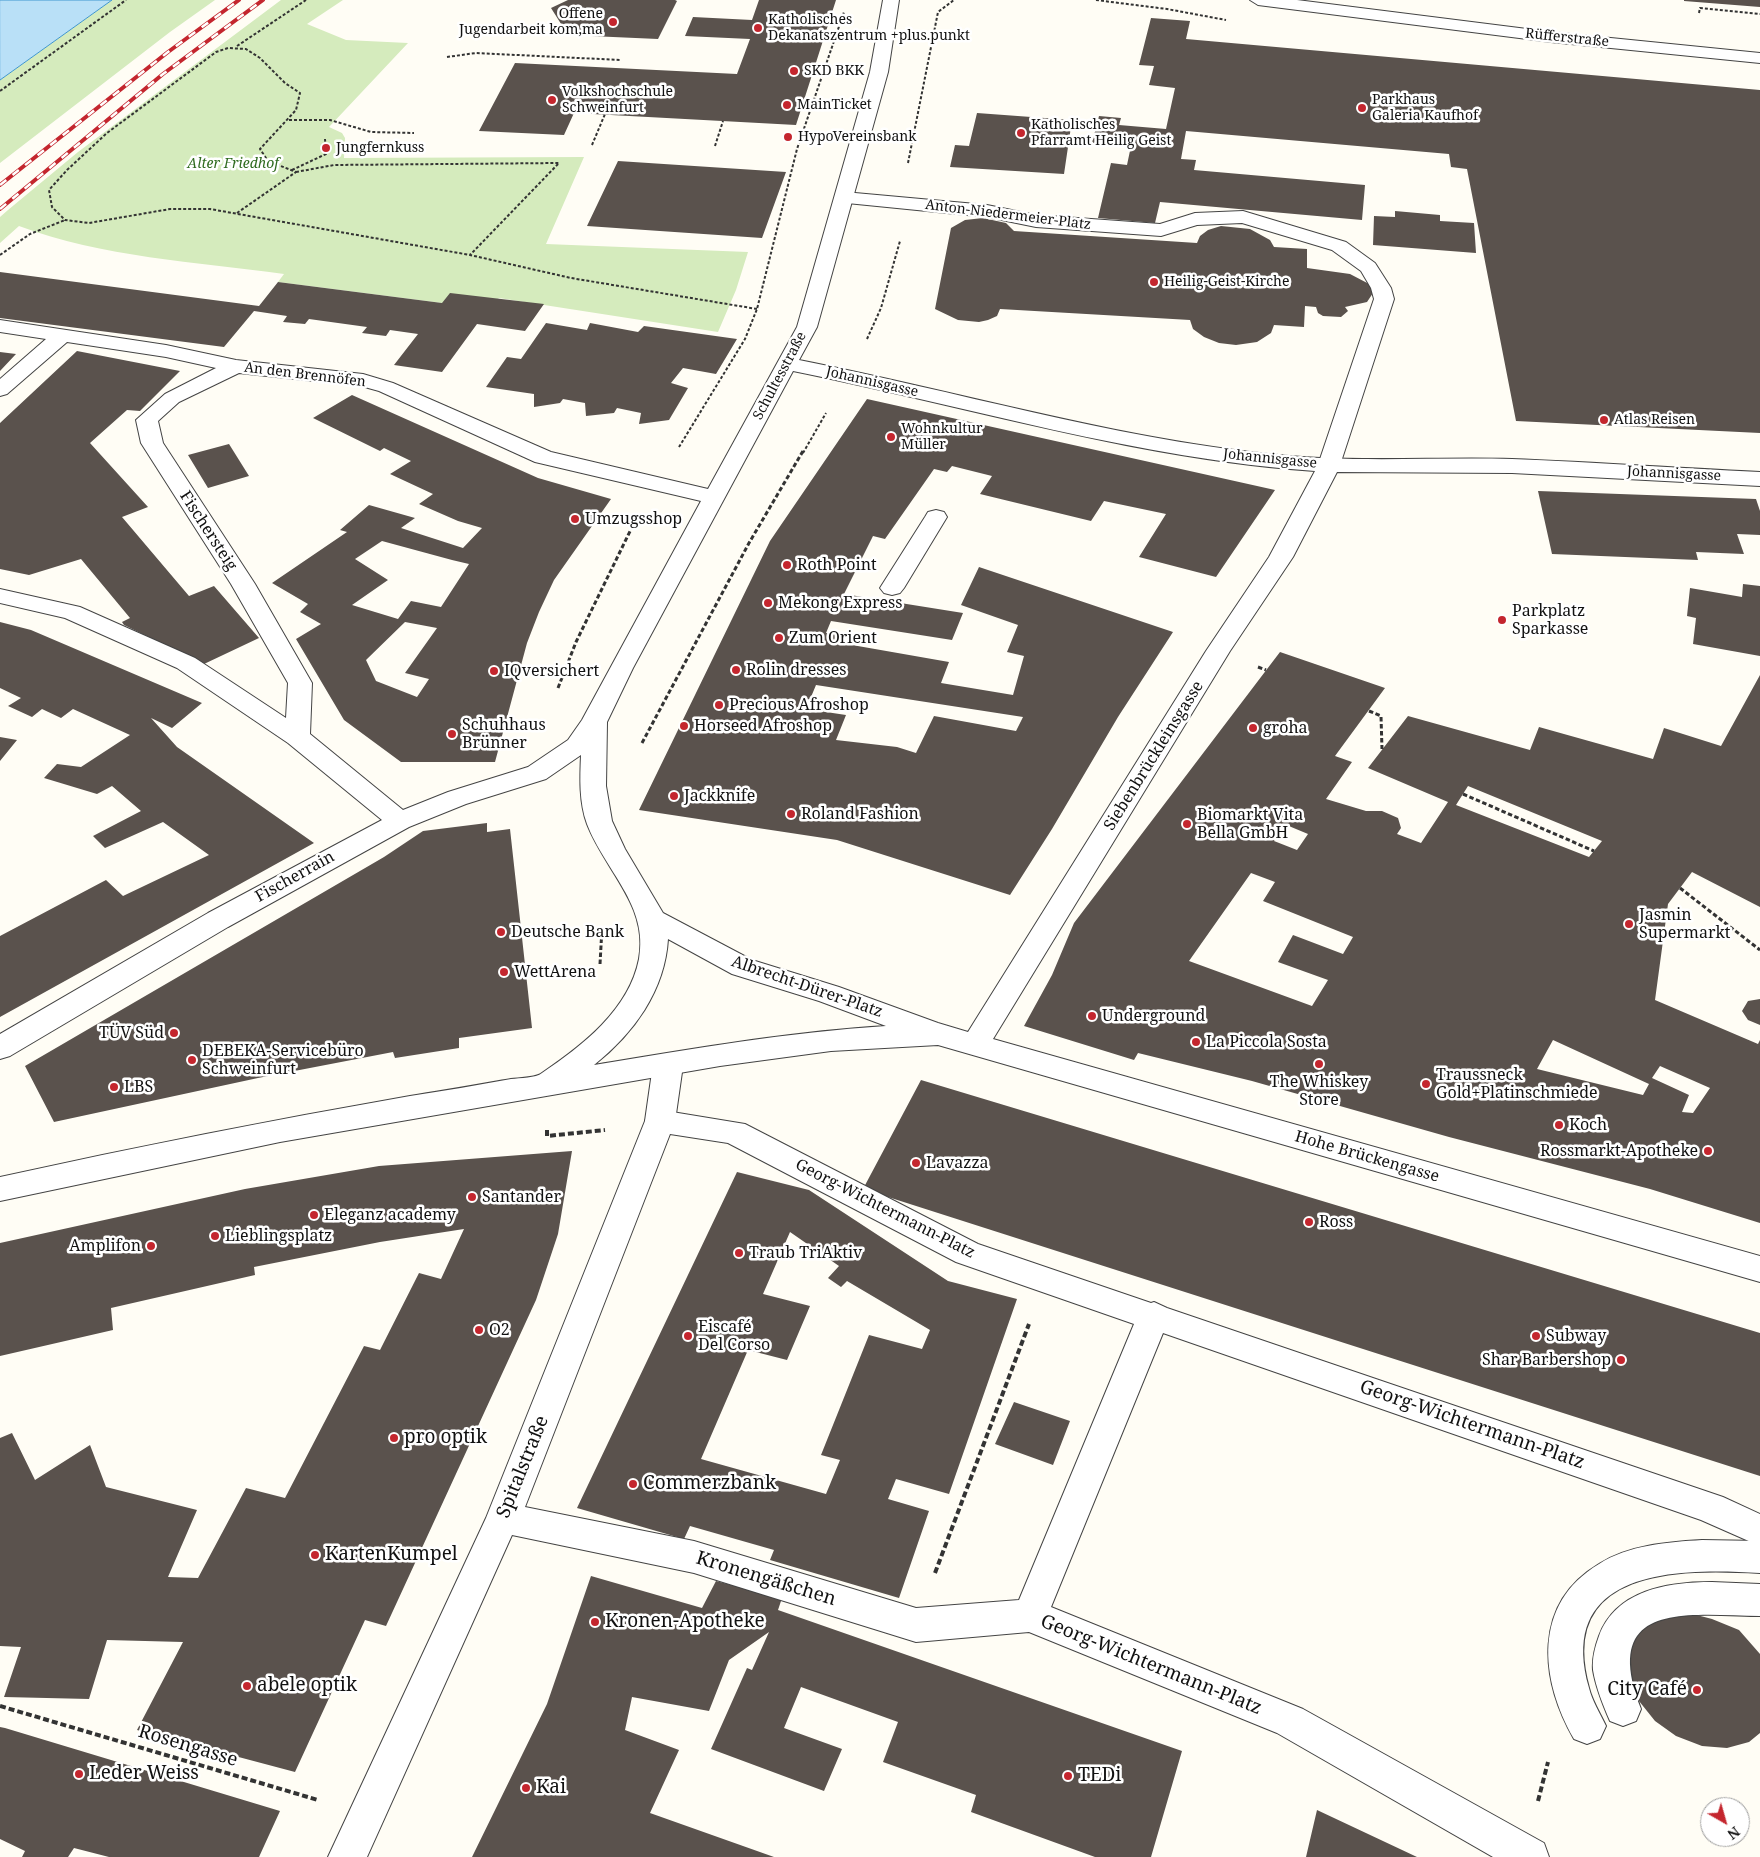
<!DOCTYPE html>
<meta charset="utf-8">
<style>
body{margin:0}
#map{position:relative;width:1760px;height:1857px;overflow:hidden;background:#fffdf5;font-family:"Noto Serif",serif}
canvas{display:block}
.north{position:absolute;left:1700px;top:1797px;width:50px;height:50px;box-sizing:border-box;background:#fff;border:1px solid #a0a0a0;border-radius:50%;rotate:142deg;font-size:14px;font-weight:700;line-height:20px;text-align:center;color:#111}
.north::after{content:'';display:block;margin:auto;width:18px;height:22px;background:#c4262e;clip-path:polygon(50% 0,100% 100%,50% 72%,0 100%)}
</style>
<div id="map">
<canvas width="1760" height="1857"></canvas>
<div class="north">N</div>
</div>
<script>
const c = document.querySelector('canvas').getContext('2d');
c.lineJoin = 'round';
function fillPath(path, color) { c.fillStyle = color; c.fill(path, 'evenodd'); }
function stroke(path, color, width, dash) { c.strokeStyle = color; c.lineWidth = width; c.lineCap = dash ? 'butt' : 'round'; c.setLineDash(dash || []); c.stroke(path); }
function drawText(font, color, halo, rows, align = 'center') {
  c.font = font + ' "Noto Serif",serif'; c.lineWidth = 5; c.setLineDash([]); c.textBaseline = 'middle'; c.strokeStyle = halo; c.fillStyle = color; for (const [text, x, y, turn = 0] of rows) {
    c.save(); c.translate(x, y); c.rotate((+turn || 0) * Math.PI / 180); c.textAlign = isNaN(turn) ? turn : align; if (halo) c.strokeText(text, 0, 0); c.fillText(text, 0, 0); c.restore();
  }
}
fillPath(new Path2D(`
 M 112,0 L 215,0 L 170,32 L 0,163 L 0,80 Z
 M 281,0 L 343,0 L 307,24 L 346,40 L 408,43 L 329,127 L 342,133 L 345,138 L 344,158 L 584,157 L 546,244 L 748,252 L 736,290 L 718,332 L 499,298 L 497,300 L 442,303 L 278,282 L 284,274 C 196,262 102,257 19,226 L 0,243 L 0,217 L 8,210 L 78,152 Z`), '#d5ebbd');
const water = new Path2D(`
 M 0,0 L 112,0 L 0,80 Z`);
fillPath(water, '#b9e0f7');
stroke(water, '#3f96cf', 1);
fillPath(new Path2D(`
 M 568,0 L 675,0 L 677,1 L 658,39 L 568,35 L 551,8 Z
 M 759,0 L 836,0 L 796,125 L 574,113 L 564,135 L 479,131 L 515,63 L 737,74 L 750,39 L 685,36 L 693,17 L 752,20 Z
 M 1684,0 L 1760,0 L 1760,7 L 1684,1 Z
 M 1151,18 L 1190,21 L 1186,39 L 1760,90 L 1760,433 L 1516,421 L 1467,169 L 1451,167 L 1449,154 L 1186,131 L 1181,159 L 1196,160 L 1194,170 L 1365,185 L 1362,220 L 1160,202 L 1155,223 L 1098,218 L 1111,163 L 1127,165 L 1131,146 L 1092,143 L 1099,116 L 1121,118 L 1119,125 L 1166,129 L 1175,88 L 1149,85 L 1154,66 L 1139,65 Z
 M 977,113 L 1072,120 L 1064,174 L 950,167 L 955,145 L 969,146 Z
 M 618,161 L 786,172 L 762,238 L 587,226 Z
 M 1395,211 L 1440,215 L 1440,221 L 1474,223 L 1476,253 L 1373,245 L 1374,216 L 1395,217 Z
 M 983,218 L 1006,223 L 1014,231 L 1197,243 L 1200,236 L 1208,230 L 1221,226 L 1250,229 L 1270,240 L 1274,247 L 1307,249 L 1307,268 L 1350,274 L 1371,285 L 1373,293 L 1367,302 L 1345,307 L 1348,311 L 1341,317 L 1323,316 L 1318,313 L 1316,307 L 1305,306 L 1304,327 L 1274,325 L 1271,333 L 1257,342 L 1236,345 L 1219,343 L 1204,337 L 1193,329 L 1190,320 L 1000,309 L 997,316 L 988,320 L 979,322 L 958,320 L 935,309 L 951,228 L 965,220 Z
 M 0,272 L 259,306 L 278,282 L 442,303 L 450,293 L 544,304 L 525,331 L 477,324 L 442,372 L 394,365 L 418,334 L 390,330 L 386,336 L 362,333 L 367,327 L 309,319 L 305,324 L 283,322 L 287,316 L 254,311 L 224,347 L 0,318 Z
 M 546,323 L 587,330 L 590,323 L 638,332 L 644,326 L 737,339 L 716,374 L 683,368 L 671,383 L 688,388 L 669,420 L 639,424 L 641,413 L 617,408 L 614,413 L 586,416 L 585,403 L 563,399 L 560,403 L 534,407 L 534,394 L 486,387 L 507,357 L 521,359 Z
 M 77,351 L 180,371 L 140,411 L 127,410 L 90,443 L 148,507 L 122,517 L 189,596 L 214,586 L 259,638 L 204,664 L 124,625 L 122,622 L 130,618 L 81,559 L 29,575 L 0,569 L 0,423 Z
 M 0,352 L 16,354 L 0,371 Z
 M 352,395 L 538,478 L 611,499 L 554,580 L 539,612 L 527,643 L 495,762 L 401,762 L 344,720 L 296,639 L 321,624 L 300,612 L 308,604 L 272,583 L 347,532 L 340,530 L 369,505 L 415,518 L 401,528 L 463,548 L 482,528 L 458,521 L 419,504 L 433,494 L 390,474 L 411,461 L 384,448 L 380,451 L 313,418 ZM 382,541 L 452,560 L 469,564 L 441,607 L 411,601 L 398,619 L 352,605 L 388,580 L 355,559 ZM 405,622 L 437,628 L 405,673 L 429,679 L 417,697 L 376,681 L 366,660 Z
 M 867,399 L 1275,490 L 1216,577 L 1139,557 L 1166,514 L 1104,501 L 1091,521 L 980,494 L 992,476 L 952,466 L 947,472 L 934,469 L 885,539 L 873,536 L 844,594 L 963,613 L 952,640 L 831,621 L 826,633 L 838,634 L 835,642 L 949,662 L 941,683 L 1013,695 L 1024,656 L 1007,652 L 1018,625 L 961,605 L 979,567 L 1173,632 L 1118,717 L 1052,829 L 1010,895 L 837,840 L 639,810 L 770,541 ZM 816,685 L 1023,717 L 1016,731 L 934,716 L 916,753 L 897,747 L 836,740 L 846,715 L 806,709 Z
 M 229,444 L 249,476 L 208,488 L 188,455 Z
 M 1538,491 L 1756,499 L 1760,511 L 1760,535 L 1737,534 L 1744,554 L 1696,552 L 1698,560 L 1552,554 Z
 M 1743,584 L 1760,586 L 1760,656 L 1693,644 L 1696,618 L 1687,616 L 1690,588 L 1742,597 Z
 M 0,622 L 31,630 L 202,703 L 172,728 L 151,718 L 177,747 L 314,843 L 0,1017 L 0,936 L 106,880 L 123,896 L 209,855 L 163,822 L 105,848 L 93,836 L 141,811 L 112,786 L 97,794 L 44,778 L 57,764 L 81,767 L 130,735 L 73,709 L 61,718 L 42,709 L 32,717 L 8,706 L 21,698 L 0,688 Z
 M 1280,652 L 1385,688 L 1335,756 L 1352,762 L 1326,799 L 1366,811 L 1382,811 L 1398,818 L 1401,828 L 1397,834 L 1421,843 L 1448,802 L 1368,768 L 1408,716 L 1530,750 L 1539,727 L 1653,759 L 1664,728 L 1721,746 L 1760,675 L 1760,907 L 1692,872 L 1668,904 L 1655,1000 L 1758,1044 L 1760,1040 L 1760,1223 L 1650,1189 L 1449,1137 L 1252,1081 L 1138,1053 L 1134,1060 L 1024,1026 L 1052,975 L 1074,923 ZM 1468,786 L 1602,841 L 1589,857 L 1456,805 ZM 1284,824 L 1308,834 L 1297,850 L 1274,841 ZM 1251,873 L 1275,882 L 1263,901 L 1353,937 L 1343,954 L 1293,935 L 1278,962 L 1328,980 L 1312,1006 L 1189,961 ZM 1553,1040 L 1649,1084 L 1643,1095 L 1537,1069 ZM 1660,1066 L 1710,1088 L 1693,1113 L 1682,1112 L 1689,1095 L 1652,1078 Z
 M 0,737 L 17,740 L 0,761 Z
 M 487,823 L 487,832 L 510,829 L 532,1028 L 459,1038 L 459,1048 L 395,1058 L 393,1052 L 258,1078 L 54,1122 L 25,1066 L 384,857 L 423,831 Z
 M 1760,999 L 1760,1025 L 1748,1020 L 1742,1011 L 1748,1001 Z
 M 921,1080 L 1760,1333 L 1760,1476 L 863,1189 Z
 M 572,1151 L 558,1234 L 536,1300 L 386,1626 L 365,1620 L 295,1772 L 137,1730 L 183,1642 L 107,1640 L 89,1699 L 4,1697 L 21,1647 L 0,1646 L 0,1438 L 12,1433 L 35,1480 L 90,1445 L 106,1487 L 197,1510 L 168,1577 L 198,1578 L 246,1488 L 285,1498 L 364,1346 L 380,1350 L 419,1273 L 441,1279 L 464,1229 L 380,1242 L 254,1267 L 255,1275 L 111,1308 L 113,1330 L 0,1356 L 0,1243 L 245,1189 L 379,1166 Z
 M 737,1172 L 809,1190 L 948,1281 L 1017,1299 L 949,1494 L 896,1479 L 888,1499 L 929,1511 L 899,1598 L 770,1560 L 774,1550 L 690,1526 L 684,1539 L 577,1508 ZM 790,1232 L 839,1266 L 828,1278 L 841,1287 L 847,1281 L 930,1330 L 922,1349 L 869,1335 L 821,1455 L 840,1460 L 826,1494 L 701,1459 L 748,1350 L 787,1360 L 810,1306 L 763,1294 Z
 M 1014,1402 L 1070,1421 L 1053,1465 L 995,1444 Z
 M 591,1576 L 702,1608 L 716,1581 L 782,1598 L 778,1610 L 1182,1751 L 1151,1857 L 1095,1857 L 971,1812 L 976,1795 L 883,1762 L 898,1722 L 801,1687 L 784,1728 L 842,1749 L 824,1791 L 711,1749 L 747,1668 L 752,1670 L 769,1632 L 729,1660 L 709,1711 L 632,1697 L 625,1730 L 679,1750 L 650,1813 L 774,1857 L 472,1857 L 547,1704 Z
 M 1689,1613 L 1712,1619 L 1739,1630 L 1760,1654 L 1760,1733 L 1749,1742 L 1727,1748 L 1702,1746 L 1676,1736 L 1655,1721 L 1639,1701 L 1630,1679 L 1628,1657 L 1634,1639 L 1648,1624 L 1666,1616 Z
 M 0,1727 L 5,1728 L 280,1811 L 259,1857 L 109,1857 L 74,1848 L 68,1857 L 22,1857 L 25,1851 L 0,1839 Z
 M 1317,1810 L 1417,1857 L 1306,1857 Z`), '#5a524d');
const lane = new Path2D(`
 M 844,192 L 987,205 L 1036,215 L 1160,224 L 1195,213 L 1243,211 L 1346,242 L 1375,263 L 1391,288 L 1394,299 L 1340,465 L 1337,470 L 1329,472 L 1321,470 L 1318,465 L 1374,299 L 1371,288 L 1361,271 L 1332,250 L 1242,223 L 1197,225 L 1161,236 L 1036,227 L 987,217 L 837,202 L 835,198 L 837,194 Z
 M 936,510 L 944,512 L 947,517 L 904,588 L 900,593 L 892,595 L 884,593 L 880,588 L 925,517 L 928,512 Z
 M 668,1054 L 678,1057 L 683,1065 L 675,1121 L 671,1129 L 660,1132 L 649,1129 L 645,1121 L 653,1065 L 658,1057 Z
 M 1702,1540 L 1760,1541 L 1760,1573 C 1680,1568 1555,1568 1589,1688 C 1592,1701 1600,1713 1606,1726 L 1600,1739 L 1587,1744 L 1574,1739 C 1540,1679 1532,1604 1599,1564 C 1628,1545 1668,1542 1702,1540 Z
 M 1712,1582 L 1760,1584 L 1760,1616 C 1687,1615 1599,1600 1641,1709 L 1636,1721 L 1623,1726 L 1610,1721 C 1603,1705 1596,1688 1593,1670 C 1592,1658 1595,1647 1599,1636 C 1616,1590 1668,1582 1712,1582 Z`);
const street = new Path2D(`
 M 883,0 L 899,0 L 888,72 L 817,327 L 799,360 C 956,391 1109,437 1268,454 C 1349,463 1430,457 1512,459 C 1594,462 1677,468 1760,472 L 1760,486 L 1512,473 L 1337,472 L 1293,557 L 1230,651 L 993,1039 L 1760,1256 L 1760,1282 L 938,1045 L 831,1051 L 720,1066 L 280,1142 L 0,1201 L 0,1177 C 136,1147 273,1120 410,1096 C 444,1091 477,1085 511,1079 C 520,1078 536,1078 542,1073 C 582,1046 629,1010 639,959 C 649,905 605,871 587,824 C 579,802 580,778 581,755 L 546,779 L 466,804 L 409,827 L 228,927 L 10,1056 L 0,1059 L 0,1034 L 208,913 L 382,820 L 288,743 L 177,668 L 65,618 L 0,603 L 0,589 L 80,607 L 195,658 L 286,718 L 288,683 L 231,584 L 141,443 L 136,420 L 165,394 L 216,368 L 166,357 L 67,342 L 7,394 L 0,396 L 0,379 L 46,339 L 0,332 L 0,320 L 166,345 L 236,360 L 363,374 L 393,383 L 551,452 L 708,489 L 797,327 L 870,72 ZM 793,371 C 967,406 1138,459 1315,471 L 1269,557 L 1206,651 L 968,1032 L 938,1023 L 839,987 L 752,960 L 663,913 L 625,849 L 612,821 L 606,786 L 607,722 L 633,668 ZM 239,373 L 361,386 L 379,391 L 535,462 L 701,501 L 582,720 L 568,740 L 528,767 L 448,792 L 403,810 L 310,734 L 312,683 L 255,584 L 163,443 L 158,421 L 179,402 ZM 668,939 L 732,974 L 819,1001 L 886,1026 C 788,1032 691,1049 594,1065 C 633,1034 665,991 668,939 Z
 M 1250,0 L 1297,0 L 1551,32 L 1760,53 L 1760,63 L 1551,42 L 1258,5 Z
 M 660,1110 L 745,1124 L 978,1244 L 1151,1303 L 1154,1302 L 1167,1308 L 1723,1497 L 1760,1514 L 1760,1546 L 1701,1520 L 1163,1333 L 1051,1607 L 1303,1709 L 1544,1843 L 1549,1857 L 1493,1857 L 1277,1733 L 1029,1632 L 916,1642 L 694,1573 L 512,1535 L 367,1857 L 328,1857 L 486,1518 L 645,1121 L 649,1113 ZM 670,1134 L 728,1143 L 956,1262 L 1134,1324 L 1019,1600 L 916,1608 L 694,1541 L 525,1507 Z`);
stroke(lane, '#444', 2);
stroke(street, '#444', 2);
stroke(new Path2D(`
 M 1096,0 L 1167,9 L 1226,20
 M 1699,13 L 1700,8 L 1760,14
 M 237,46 L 306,0
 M 447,57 L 476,53 L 620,60
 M 0,91 L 126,0
 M 289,120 L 330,120 L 371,132 L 414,133
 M 592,145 L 605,114
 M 715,146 L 723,121
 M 908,163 L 938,12 L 954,0
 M 292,170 L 326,154 L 325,139
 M 296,172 L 334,165 L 559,163 L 470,255
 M 237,213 L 296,172 L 268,161 L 260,149 L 296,110 L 300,93 L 285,83 L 260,58 L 246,49 L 228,48 L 216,52 L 107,133 L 67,170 L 49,190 L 52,207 L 65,220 L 89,223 L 170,209 L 210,209 L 470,255 L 571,278 L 757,309
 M 0,255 L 30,234 L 65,220
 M 867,339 L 881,308 L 900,241
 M 679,447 L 745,339 L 757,309 L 797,149 L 844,12
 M 803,453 L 826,413`), '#333', 2, [3, 2]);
stroke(new Path2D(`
 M 1258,667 L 1266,670
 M 558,688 L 576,642 L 636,519
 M 1369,711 L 1381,716 L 1382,749
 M 642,743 L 749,543 L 803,451
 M 1463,794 L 1594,851
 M 1680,888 L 1760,950
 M 600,964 L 602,928`), '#333', 3, [4.5, 2.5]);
stroke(new Path2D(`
 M 547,1130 L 547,1136 L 605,1130
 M 935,1573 L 1029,1324
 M 0,1706 L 318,1800
 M 1538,1801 L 1548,1762`), '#333', 4, [6, 3]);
fillPath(lane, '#fff');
fillPath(street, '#fff');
const rail = new Path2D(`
 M 0,185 L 168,52 L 239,0
 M 0,209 L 163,74 L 263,0`);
stroke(rail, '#c4262e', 4);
stroke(rail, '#fff', 2.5, [8]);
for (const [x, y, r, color] of [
 [613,22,5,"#c4262e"],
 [758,28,5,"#c4262e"],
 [794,71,5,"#c4262e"],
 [552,100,5,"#c4262e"],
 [787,105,5,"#c4262e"],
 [1362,108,5,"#c4262e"],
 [1021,133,5,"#c4262e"],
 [788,137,5,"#c4262e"],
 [326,148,5,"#c4262e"],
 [1154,282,5,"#c4262e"],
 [1604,420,5,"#c4262e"],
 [891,437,5,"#c4262e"],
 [575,519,5,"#c4262e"],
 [787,565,5,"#c4262e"],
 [768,603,5,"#c4262e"],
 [1502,620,5,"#c4262e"],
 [779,638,5,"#c4262e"],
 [736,670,5,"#c4262e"],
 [494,671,5,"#c4262e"],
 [719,705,5,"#c4262e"],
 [684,726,5,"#c4262e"],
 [1253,728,5,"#c4262e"],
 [452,734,5,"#c4262e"],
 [674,796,5,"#c4262e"],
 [791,814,5,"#c4262e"],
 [1187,824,5,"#c4262e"],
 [1629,924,5,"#c4262e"],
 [501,932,5,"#c4262e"],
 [504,972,5,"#c4262e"],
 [1092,1016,5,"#c4262e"],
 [174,1033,5,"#c4262e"],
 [1196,1042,5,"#c4262e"],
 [192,1060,5,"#c4262e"],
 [1319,1064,5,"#c4262e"],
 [1426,1084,5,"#c4262e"],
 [114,1087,5,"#c4262e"],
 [1559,1125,5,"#c4262e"],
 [1708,1151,5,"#c4262e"],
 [916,1163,5,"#c4262e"],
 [472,1197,5,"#c4262e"],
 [314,1215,5,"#c4262e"],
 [1309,1222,5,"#c4262e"],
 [215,1236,5,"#c4262e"],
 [151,1246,5,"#c4262e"],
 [739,1253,5,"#c4262e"],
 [479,1330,5,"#c4262e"],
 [688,1336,5,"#c4262e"],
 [1536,1336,5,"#c4262e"],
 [1621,1360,5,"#c4262e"],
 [394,1438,5,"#c4262e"],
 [633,1484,5,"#c4262e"],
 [315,1555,5,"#c4262e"],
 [595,1622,5,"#c4262e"],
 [247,1686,5,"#c4262e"],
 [1697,1690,5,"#c4262e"],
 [79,1774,5,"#c4262e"],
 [1068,1776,5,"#c4262e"],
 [526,1788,5,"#c4262e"]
]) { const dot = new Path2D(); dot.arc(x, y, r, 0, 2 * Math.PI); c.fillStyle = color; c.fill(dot); stroke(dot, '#fff', 2); }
drawText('14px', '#111', '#fff', [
 ["Offene",603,14,"right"],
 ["Jugendarbeit kom,ma",603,30,"right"],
 ["Katholisches",768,20],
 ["Dekanatszentrum +plus.punkt",768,36],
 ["SKD BKK",804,71],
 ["Volkshochschule",562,92],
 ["Schweinfurt",562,108],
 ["Parkhaus",1372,100],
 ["Galeria Kaufhof",1372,116],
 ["MainTicket",797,105],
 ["Katholisches",1031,125],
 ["Pfarramt Heilig Geist",1031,141],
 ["HypoVereinsbank",798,137],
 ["Jungfernkuss",336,148],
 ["Heilig-Geist-Kirche",1164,282],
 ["Atlas Reisen",1614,420],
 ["Wohnkultur",901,429],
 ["Müller",901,445]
], 'left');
drawText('14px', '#111', '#fff', [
 ["Rüfferstraße",1567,38,6],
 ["Anton-Niedermeier-Platz",1008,215,7],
 ["An den Brennöfen",305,375,7],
 ["Schultesstraße",780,376,-62],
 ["Johannisgasse",872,382,13],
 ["Johannisgasse",1270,459,6],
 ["Johannisgasse",1674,474,3]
]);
drawText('italic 14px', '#2f6b1f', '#fff', [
 ["Alter Friedhof",233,164]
]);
drawText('16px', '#111', '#fff', [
 ["Umzugsshop",585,519],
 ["Roth Point",797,565],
 ["Mekong Express",778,603],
 ["Parkplatz",1512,611],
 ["Sparkasse",1512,629],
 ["Zum Orient",789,638],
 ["Rolin dresses",746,670],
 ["IQversichert",504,671],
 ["Precious Afroshop",729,705],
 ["Schuhhaus",462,725],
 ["Brünner",462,743],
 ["Horseed Afroshop",694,726],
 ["groha",1263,728],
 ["Jackknife",684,796],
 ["Roland Fashion",801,814],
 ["Biomarkt Vita",1197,815],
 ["Bella GmbH",1197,833],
 ["Jasmin",1639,915],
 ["Supermarkt",1639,933],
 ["Deutsche Bank",511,932],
 ["WettArena",514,972],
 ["Underground",1102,1016],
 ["TÜV Süd",164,1033,"right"],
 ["La Piccola Sosta",1206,1042],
 ["DEBEKA-Servicebüro",202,1051],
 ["Schweinfurt",202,1069],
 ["Traussneck",1436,1075],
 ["Gold+Platinschmiede",1436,1093],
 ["The Whiskey",1319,1082,"center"],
 ["Store",1319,1100,"center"],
 ["LBS",124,1087],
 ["Koch",1569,1125],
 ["Rossmarkt-Apotheke",1698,1151,"right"],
 ["Lavazza",926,1163],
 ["Santander",482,1197],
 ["Eleganz academy",324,1215],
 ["Ross",1319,1222],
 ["Lieblingsplatz",225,1236],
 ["Amplifon",141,1246,"right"],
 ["Traub TriAktiv",749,1253],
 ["Eiscafé",698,1327],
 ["Del Corso",698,1345],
 ["O2",489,1330],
 ["Subway",1546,1336],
 ["Shar Barbershop",1611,1360,"right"]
], 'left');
drawText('16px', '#111', '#fff', [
 ["Fischersteig",208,531,57],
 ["Siebenbrückleinsgasse",1154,756,-58],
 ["Fischerrain",295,877,-29],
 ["Albrecht-Dürer-Platz",807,987,19],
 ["Hohe Brückengasse",1367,1157,16],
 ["Georg-Wichtermann-Platz",885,1209,27]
]);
drawText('19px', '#111', '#fff', [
 ["Georg-Wichtermann-Platz",1472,1425,19],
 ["Spitalstraße",523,1467,-68],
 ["Kronengäßchen",766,1579,17],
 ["Georg-Wichtermann-Platz",1151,1665,22],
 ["Rosengasse",188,1746,17]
]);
drawText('19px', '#111', '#fff', [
 ["pro optik",404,1438],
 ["Commerzbank",643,1484],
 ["KartenKumpel",325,1555],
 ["Kronen-Apotheke",605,1622],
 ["abele optik",257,1686],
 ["City Café",1687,1690,"right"],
 ["Leder Weiss",89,1774],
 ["TEDi",1078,1776],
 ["Kai",536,1788]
], 'left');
</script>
